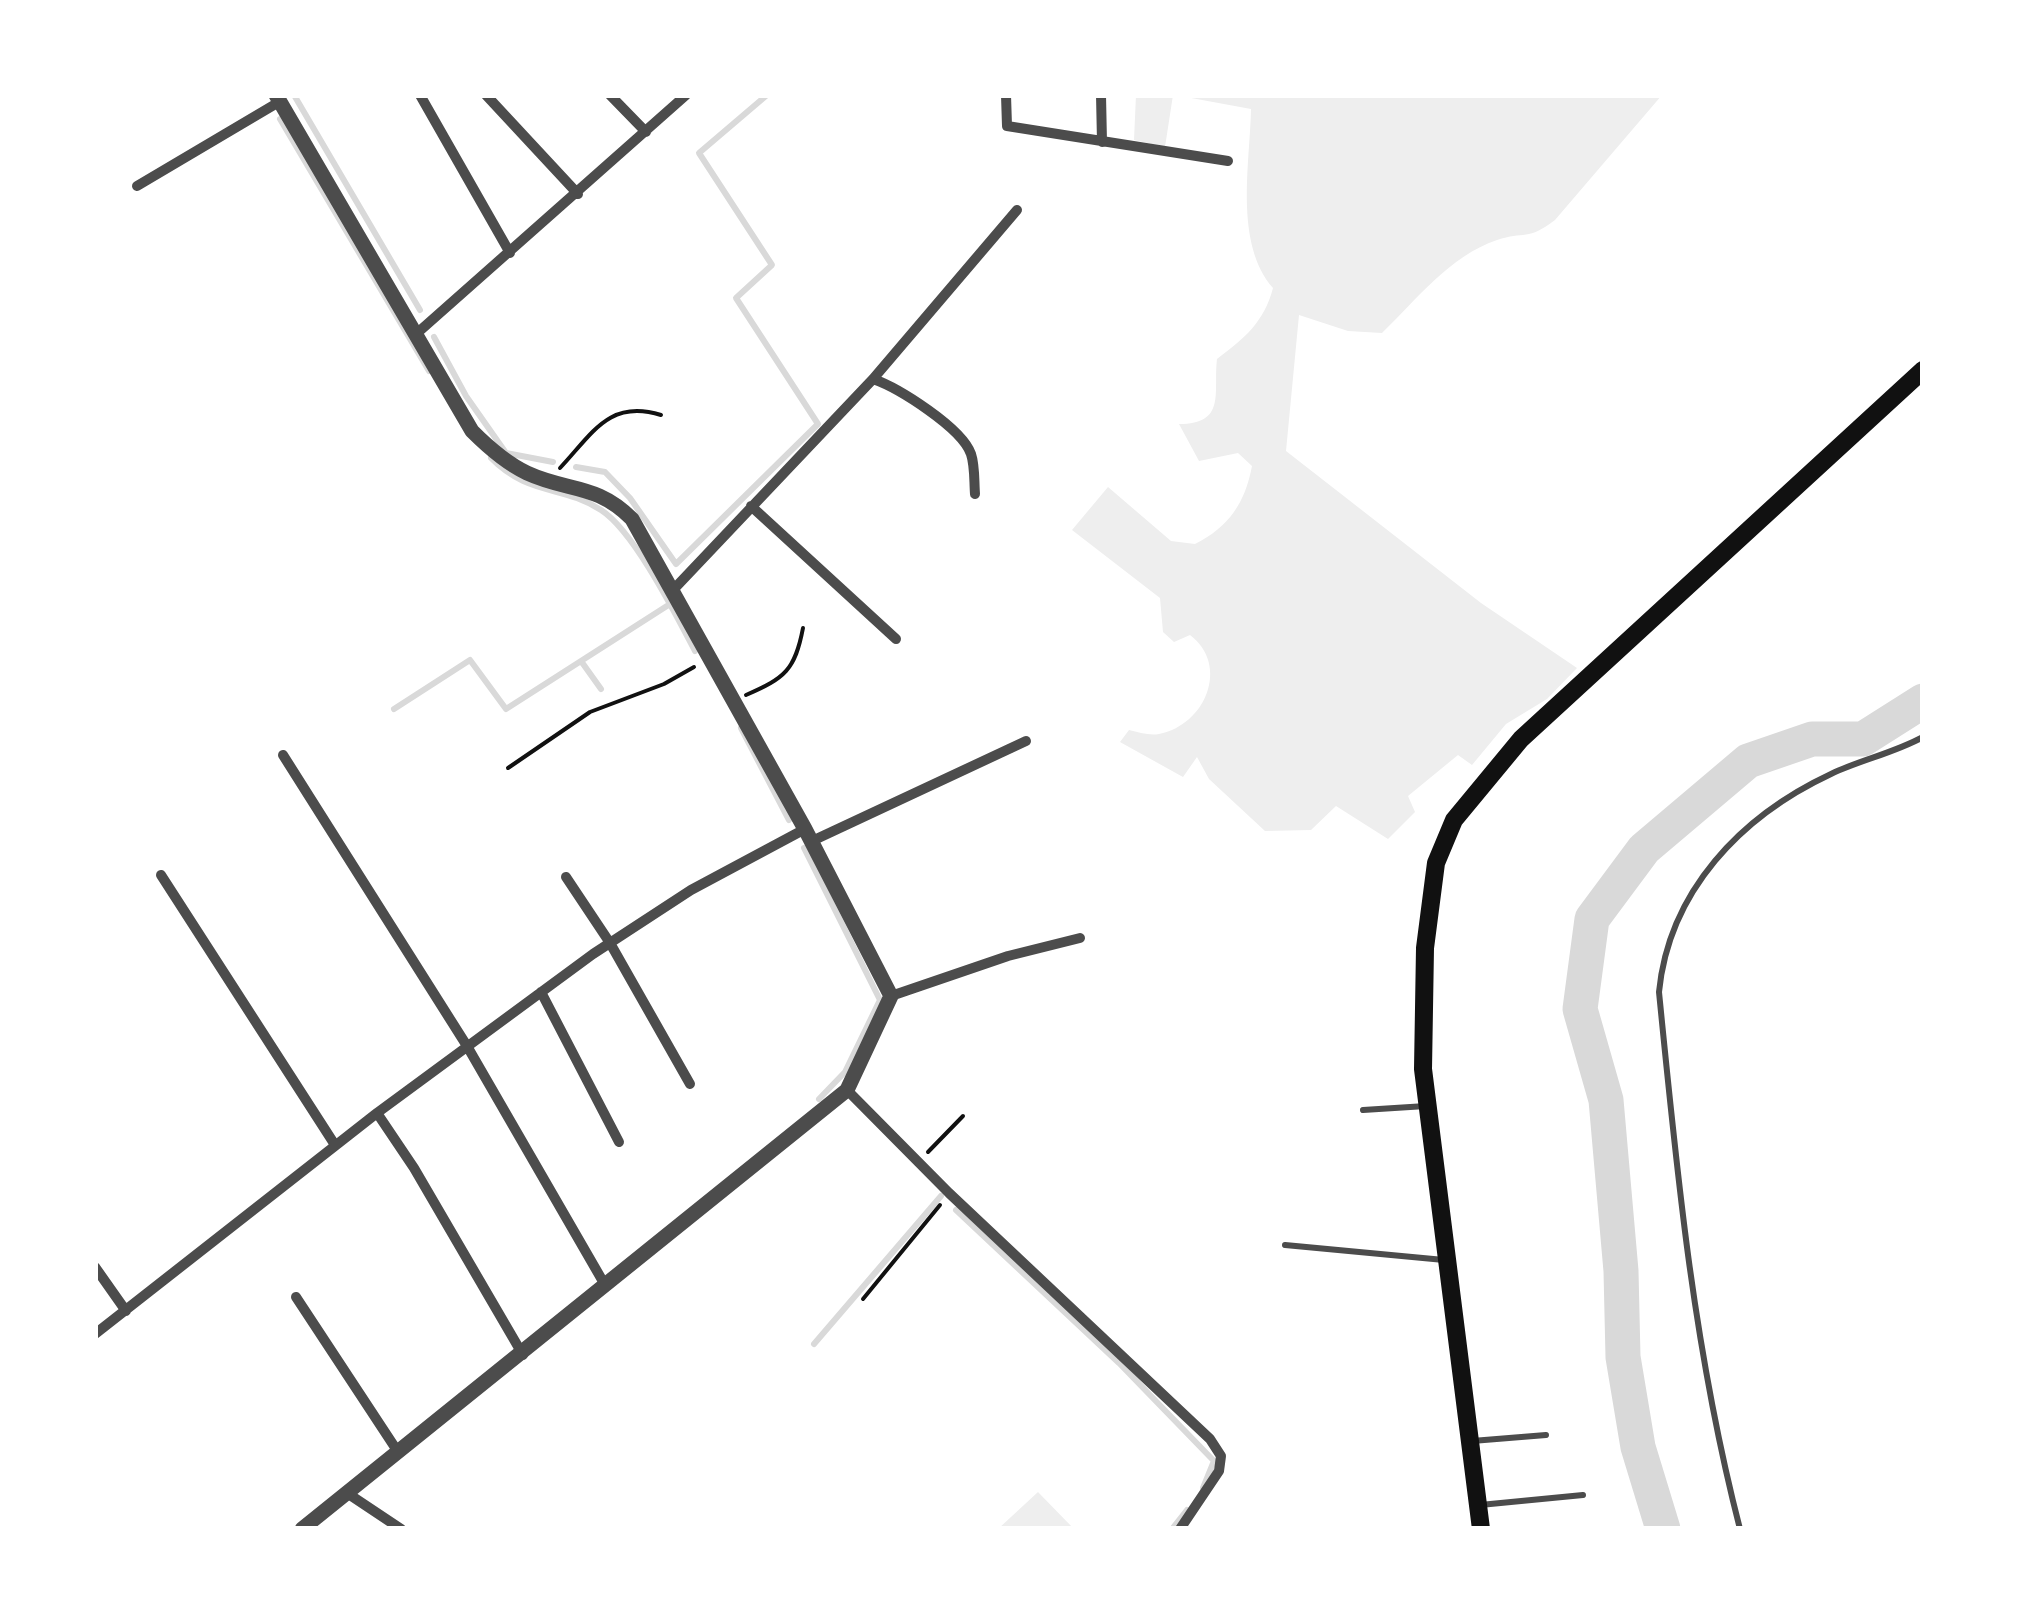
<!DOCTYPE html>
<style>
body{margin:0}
#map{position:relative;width:2018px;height:1624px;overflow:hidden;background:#fff;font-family:"Archivo Narrow",sans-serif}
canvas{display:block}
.frame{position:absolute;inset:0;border:98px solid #fff;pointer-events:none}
</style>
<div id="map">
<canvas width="2018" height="1624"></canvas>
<div class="frame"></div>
</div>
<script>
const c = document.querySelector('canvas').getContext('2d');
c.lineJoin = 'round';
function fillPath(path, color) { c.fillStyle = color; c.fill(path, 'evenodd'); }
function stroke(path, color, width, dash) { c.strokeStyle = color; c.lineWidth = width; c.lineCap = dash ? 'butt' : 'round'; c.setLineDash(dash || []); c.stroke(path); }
fillPath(new Path2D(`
 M 1136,95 L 1173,95 L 1165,147 L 1134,140 Z
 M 1175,95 L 1662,95 L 1555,220 C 1528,241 1524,231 1497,240 C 1450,256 1417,299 1382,333 L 1348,331 L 1299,315 L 1286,451 L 1481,603 L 1577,668 L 1547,699 L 1506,724 L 1472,765 L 1458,755 L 1408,796 L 1415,812 L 1388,839 L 1336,806 L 1311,830 L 1265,831 L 1209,779 L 1197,757 L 1183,777 L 1120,742 L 1129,730 C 1139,732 1149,736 1159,734 C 1206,725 1230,665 1190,635 L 1174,642 L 1163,632 L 1160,598 L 1072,530 L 1108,487 L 1171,541 L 1195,544 C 1229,527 1245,503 1252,466 L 1238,453 L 1199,461 L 1179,424 C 1227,424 1213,392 1217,359 C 1245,338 1264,322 1273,288 C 1234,243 1250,164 1251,109 Z
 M 1038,1492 L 1074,1529 L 998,1529 Z`), '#eee');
stroke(new Path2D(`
 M 294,95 L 420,310
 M 280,119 L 429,371
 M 434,337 L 466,396 L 506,453 L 553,462
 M 491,458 C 528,496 563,485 601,510 C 634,531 676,615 695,651
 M 576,467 L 605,472 L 630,498 L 676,564 L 818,424 L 736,298 L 772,265 L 699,153 L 767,95
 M 601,689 L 581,661 L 670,604
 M 394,709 L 470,660 L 506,709 L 581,661
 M 741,728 L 789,820
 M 804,848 L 880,1000 L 845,1072 L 819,1099
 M 956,1210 L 1119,1363 L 1214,1461 L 1203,1488
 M 814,1344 L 941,1196
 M 1172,1529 L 1187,1510`), '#d9d9d9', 6);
stroke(new Path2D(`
 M 1663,1529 L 1638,1447 L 1623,1357 L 1621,1271 L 1606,1100 L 1580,1009 L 1592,919 L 1644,849 L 1748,761 L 1812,739 L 1863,739 L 1923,701`), '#d9d9d9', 35);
stroke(new Path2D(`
 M 560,468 C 593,433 609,399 661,415
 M 746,695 C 785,678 795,670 803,628
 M 508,768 L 590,712 L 664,684 L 694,667
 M 928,1152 L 963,1116
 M 863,1299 L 940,1205`), '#111', 4);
stroke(new Path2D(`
 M 1363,1110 L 1426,1106
 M 1285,1245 L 1444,1260
 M 1472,1441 L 1546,1435
 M 1480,1505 L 1583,1495
 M 1740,1529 C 1694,1351 1677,1174 1659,992 C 1669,891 1741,816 1831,774 C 1860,760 1894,753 1923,737`), '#4c4c4c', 6);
stroke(new Path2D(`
 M 420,95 L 510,253
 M 486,95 L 578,194
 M 610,95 L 646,132
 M 1006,95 L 1007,126 L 1228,161
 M 1101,95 L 1102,142
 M 137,186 L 279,102
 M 415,335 L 686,95
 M 873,379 C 899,388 962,428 971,454 C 975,466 974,481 975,494
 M 751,506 L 896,639
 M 673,590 L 873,379 L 1017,210
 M 283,755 L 467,1046 L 605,1285
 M 812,841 L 1026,741
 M 161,875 L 335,1145
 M 566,877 L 610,943 L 690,1084
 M 541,992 L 619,1142
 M 891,996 L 1008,956 L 1080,938
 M 847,1090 L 949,1193 L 1210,1439 L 1221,1456 L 1219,1471 L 1180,1529
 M 377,1113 L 414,1168 L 523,1355
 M 95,1267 L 126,1311
 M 296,1297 L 398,1452
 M 95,1334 L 377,1113 L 593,954 L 691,890 L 805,829
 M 347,1493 L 401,1529`), '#4c4c4c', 10);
stroke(new Path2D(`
 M 276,95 L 472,431 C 488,447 506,463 527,473 C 568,492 596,483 632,519 L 805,829 L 891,996 L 847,1090 L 302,1529`), '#4c4c4c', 15);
stroke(new Path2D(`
 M 1481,1529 L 1423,1069 L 1425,948 L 1436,863 L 1454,820 L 1521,739 L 1923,370`), '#111', 18);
</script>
